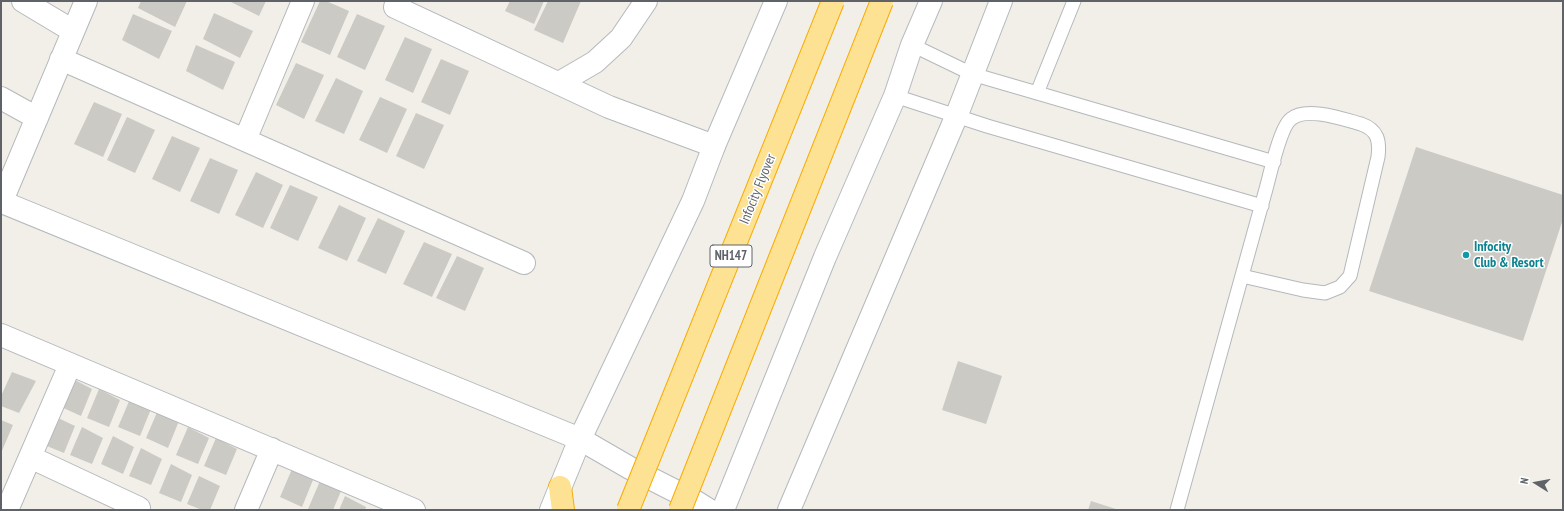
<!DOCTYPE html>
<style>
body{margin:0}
#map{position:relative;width:1564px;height:511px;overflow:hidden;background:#f1efe8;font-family:"PT Sans Narrow",sans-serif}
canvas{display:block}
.frame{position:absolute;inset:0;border:2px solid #5f6368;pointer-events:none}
.north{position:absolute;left:1516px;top:463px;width:40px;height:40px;-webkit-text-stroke:3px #fff;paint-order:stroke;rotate:281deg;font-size:11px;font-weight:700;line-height:16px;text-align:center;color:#5f6368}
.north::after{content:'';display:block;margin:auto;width:14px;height:18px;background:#5f6368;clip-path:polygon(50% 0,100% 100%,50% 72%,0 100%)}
</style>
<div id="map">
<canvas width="1564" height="511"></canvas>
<div class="frame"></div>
<div class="north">N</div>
</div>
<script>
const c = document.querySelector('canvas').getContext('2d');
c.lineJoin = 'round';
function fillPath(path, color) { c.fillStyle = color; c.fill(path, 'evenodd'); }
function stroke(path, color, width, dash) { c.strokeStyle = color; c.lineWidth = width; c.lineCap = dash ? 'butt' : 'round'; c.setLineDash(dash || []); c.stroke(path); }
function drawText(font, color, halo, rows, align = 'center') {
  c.font = font + ' "PT Sans Narrow",sans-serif'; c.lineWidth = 3; c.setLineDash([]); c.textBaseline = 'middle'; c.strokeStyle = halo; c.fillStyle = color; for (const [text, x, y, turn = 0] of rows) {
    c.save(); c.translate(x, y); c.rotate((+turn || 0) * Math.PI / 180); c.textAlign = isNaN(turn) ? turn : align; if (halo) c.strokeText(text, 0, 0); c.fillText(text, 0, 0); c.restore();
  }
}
fillPath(new Path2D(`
 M 141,1 L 187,1 L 175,27 L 138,8 Z
 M 229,1 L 266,1 L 259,16 Z
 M 320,1 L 326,1 L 349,11 L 330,55 L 301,42 Z
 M 510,1 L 544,1 L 534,24 L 505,11 Z
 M 548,1 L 581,1 L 563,43 L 534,30 Z
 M 214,13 L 253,31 L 240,58 L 203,39 Z
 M 133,14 L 172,31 L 159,59 L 122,40 Z
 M 357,14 L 385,26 L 365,70 L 337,57 Z
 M 405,37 L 432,49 L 413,93 L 385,80 Z
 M 196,45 L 235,62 L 223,90 L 186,71 Z
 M 441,59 L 469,71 L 450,115 L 421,102 Z
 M 296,63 L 324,75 L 304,119 L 276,105 Z
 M 336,78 L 363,91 L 344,134 L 315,121 Z
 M 380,97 L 407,109 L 387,153 L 359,140 Z
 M 94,102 L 122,114 L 103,157 L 74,144 Z
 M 416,113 L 444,125 L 424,169 L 396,156 Z
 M 127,117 L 155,130 L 135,173 L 107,160 Z
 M 172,136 L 200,148 L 180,192 L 152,179 Z
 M 1416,147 L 1563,195 L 1563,219 L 1523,341 L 1369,291 Z
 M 210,158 L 238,170 L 219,214 L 190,201 Z
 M 256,172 L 283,185 L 263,228 L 235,215 Z
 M 290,185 L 318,197 L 298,241 L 270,228 Z
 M 339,205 L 366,218 L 347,261 L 318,248 Z
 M 378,218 L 405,231 L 386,274 L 357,261 Z
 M 424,242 L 452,254 L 432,297 L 403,284 Z
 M 457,256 L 484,268 L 465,311 L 436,298 Z
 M 958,361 L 1002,376 L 986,424 L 942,410 Z
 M 12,372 L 36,381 L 19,413 L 1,406 L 1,396 Z
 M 71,378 L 92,389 L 81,416 L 59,406 Z
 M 99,389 L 120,400 L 109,427 L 87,418 Z
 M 130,399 L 151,409 L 140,436 L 118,427 Z
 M 158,410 L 179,421 L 168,448 L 146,438 Z
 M 54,416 L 75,426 L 64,453 L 42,444 Z
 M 1,420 L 13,425 L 1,453 Z
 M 82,427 L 103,438 L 92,464 L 70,455 Z
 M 188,427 L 209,438 L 198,464 L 176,455 Z
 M 113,436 L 134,447 L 123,474 L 101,464 Z
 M 216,438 L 237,449 L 226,475 L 204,466 Z
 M 141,448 L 162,459 L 151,485 L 129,476 Z
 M 171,464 L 192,475 L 181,502 L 159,493 Z
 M 292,469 L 313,480 L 302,507 L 280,497 Z
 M 199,476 L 220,486 L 210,510 L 202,510 L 187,504 Z
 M 320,481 L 341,491 L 333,510 L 311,510 L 308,509 Z
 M 345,496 L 366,507 L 365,510 L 339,510 Z
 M 1091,501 L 1119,510 L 1088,510 Z`), '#cccac5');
const lane = new Path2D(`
 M 912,45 L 972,74 L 1274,162
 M 1037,93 L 1074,1
 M 895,96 L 987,126 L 1262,206
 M 1177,510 C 1207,403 1237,296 1266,189 C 1270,175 1280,127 1291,119 C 1306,106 1343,119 1361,124 C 1378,130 1380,141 1378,157 L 1350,276 L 1340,287 L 1325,293 L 1303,290 L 1242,276`);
const street = new Path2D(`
 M 23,1 L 73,31
 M 398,1 L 395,7 L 609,107 L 714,146
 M 61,59 L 524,263
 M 559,83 L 595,62 L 621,38 L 646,1
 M 1,98 L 37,118
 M 245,140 L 303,1
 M 2,202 L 580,439 L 630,468 L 693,500 L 709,510
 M 1,203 L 86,1
 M 1,335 L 414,510
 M 30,457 L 139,508
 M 7,510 L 70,365
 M 246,510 L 272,449
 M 789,510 L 956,117 L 1001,1`);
const secondary = new Path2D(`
 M 551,510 L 580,439 L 693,201 L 714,146 L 776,1
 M 723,510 L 825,257 L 895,96 L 912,45 L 931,1`);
const highway = new Path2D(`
 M 560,487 L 563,510`);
stroke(lane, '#b5b8bc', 15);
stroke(street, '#b5b8bc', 24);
stroke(secondary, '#b6babf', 24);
stroke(highway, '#f9ab00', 24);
stroke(lane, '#fff', 13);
stroke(street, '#fff', 22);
stroke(secondary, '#fff', 22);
stroke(highway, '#fde293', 22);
const highwayBridge = new Path2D(`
 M 628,510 L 833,1
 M 680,510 L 882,1`);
stroke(highwayBridge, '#f9ab00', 24, []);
stroke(highwayBridge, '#fde293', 22);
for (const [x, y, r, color] of [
 [1466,255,4,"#0f9aa8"]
]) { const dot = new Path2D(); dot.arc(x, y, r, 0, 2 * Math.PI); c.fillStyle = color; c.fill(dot); stroke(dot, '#fff', 1.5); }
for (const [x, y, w] of [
 [731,256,42]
]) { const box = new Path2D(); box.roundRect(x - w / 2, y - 11, w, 22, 3); c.fillStyle = '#fff'; c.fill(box); stroke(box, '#5f6368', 1); }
drawText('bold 13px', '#5f6368', null, [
 ["NH147",731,256]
]);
drawText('14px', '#5f6368', '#fff', [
 ["Infocity Flyover",758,189,-68]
]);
drawText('bold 14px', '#0d838f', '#fff', [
 ["Infocity",1474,247],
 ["Club & Resort",1474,263]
], 'left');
</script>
